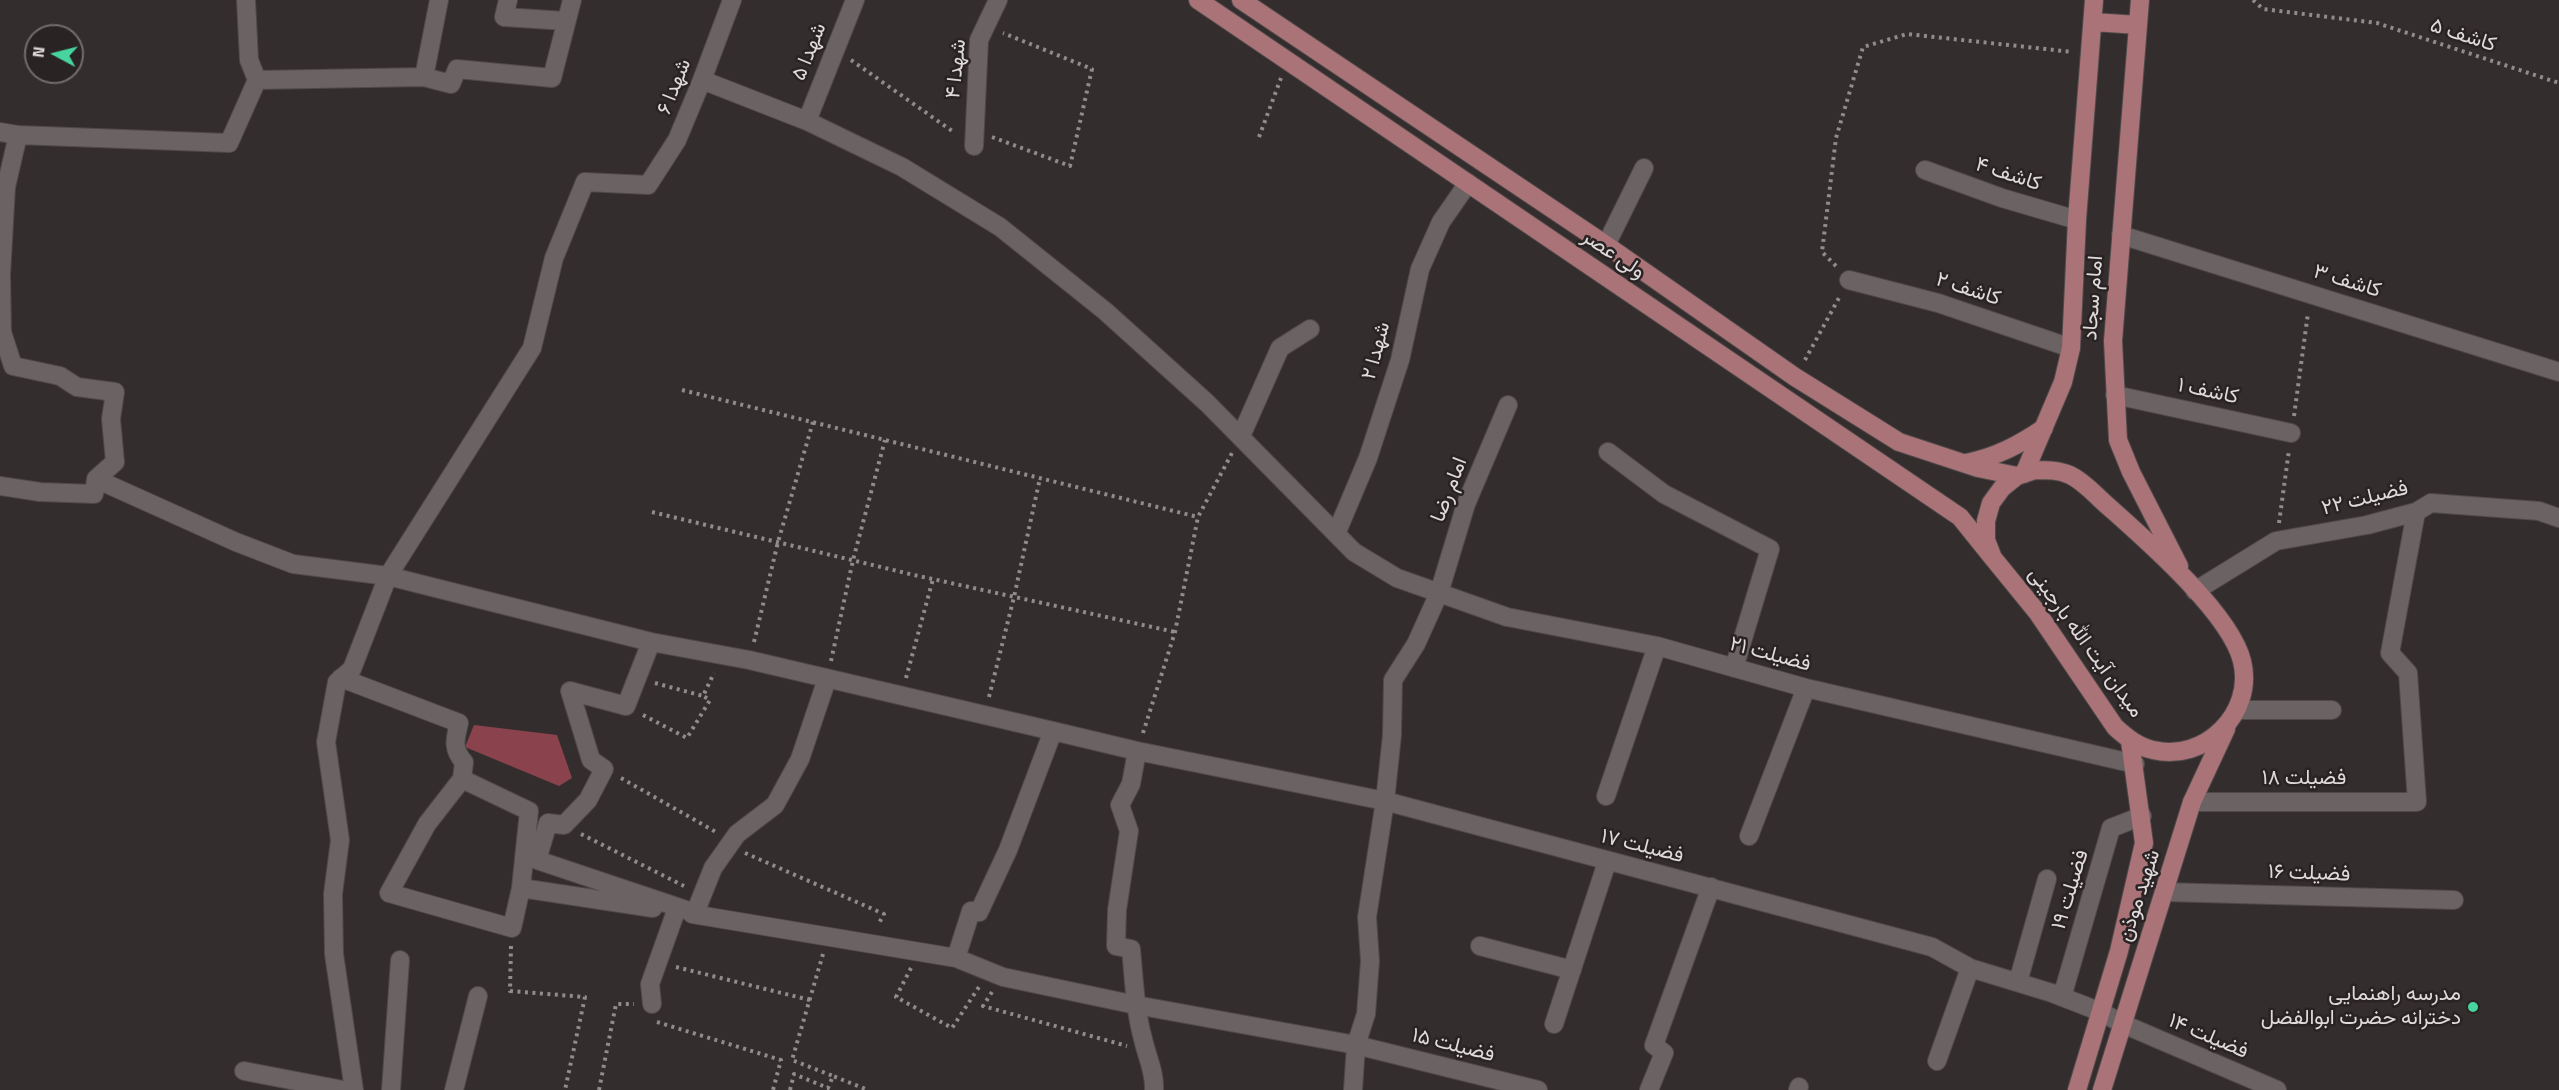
<!DOCTYPE html>
<meta charset="utf-8">
<style>
body{margin:0}
#map{position:relative;width:2559px;height:1090px;overflow:hidden;background:#342d2e;font-family:"Titillium Web",sans-serif}
canvas{display:block}
.north{position:absolute;left:24px;top:24px;width:60px;height:60px;box-sizing:border-box;background:#2a2324;border:2px solid #726c6d;border-radius:50%;rotate:277deg;font-size:16px;font-weight:700;line-height:24px;text-align:center;color:#dfdadb}
.north::after{content:'';display:block;margin:auto;width:21px;height:27px;background:#47d49e;clip-path:polygon(50% 0,100% 100%,50% 72%,0 100%)}
</style>
<div id="map">
<canvas width="2559" height="1090"></canvas>
<div class="north">N</div>
</div>
<script>
const c = document.querySelector('canvas').getContext('2d');
c.lineJoin = 'round';
function fillPath(path, color) { c.fillStyle = color; c.fill(path, 'evenodd'); }
function stroke(path, color, width, dash) { c.strokeStyle = color; c.lineWidth = width; c.lineCap = dash ? 'butt' : 'round'; c.setLineDash(dash || []); c.stroke(path); }
function drawText(font, color, halo, rows, align = 'center') {
  c.font = font + ' "Titillium Web",Vazirmatn,sans-serif'; c.lineWidth = 5; c.setLineDash([]); c.textBaseline = 'middle'; c.strokeStyle = halo; c.fillStyle = color; for (const [text, x, y, turn = 0] of rows) {
    c.save(); c.translate(x, y); c.rotate((+turn || 0) * Math.PI / 180); c.textAlign = isNaN(turn) ? turn : align; if (halo) c.strokeText(text, 0, 0); c.fillText(text, 0, 0); c.restore();
  }
}
fillPath(new Path2D(`
 M 474,725 L 557,735 L 572,778 L 559,786 L 465,747 Z`), '#8a434c');
const minor = new Path2D(`
 M 246,0 L 249,60 L 257,80 L 424,77 L 451,84 L 457,69 L 552,78 L 572,0
 M 508,0 L 504,17 L 566,21
 M 424,77 L 439,0
 M 702,80 L 807,121 L 902,167 L 1000,227 L 1105,311 L 1207,403 L 1354,552 L 1397,578 L 1507,617 L 1657,646 L 1806,688 L 2135,764
 M 807,121 L 855,0
 M 0,132 L 18,135 L 6,187 L 1,275 L 2,332 L 13,366 L 60,376 L 77,387 L 115,392 L 111,419 L 115,462 L 96,479 L 94,494 L 40,492 L 0,486
 M 18,135 L 229,143 L 257,80
 M 974,146 L 979,40 L 998,0
 M 1925,170 L 2002,198 L 2077,220
 M 2121,235 L 2559,372
 M 1606,245 L 1644,168
 M 1849,280 L 1938,303 L 2071,348
 M 2115,395 L 2291,433
 M 1241,436 L 1280,348 L 1310,329
 M 1608,452 L 1664,494 L 1770,549 L 1734,668
 M 96,479 L 236,542 L 293,564 L 388,576 L 651,642 L 626,706 L 570,691 L 591,760 L 604,769 L 588,800 L 564,825 L 548,823 L 537,860 L 704,916
 M 1336,534 L 1368,458 L 1400,360 L 1420,269 L 1441,222 L 1468,183
 M 2195,591 L 2276,541 L 2367,525 L 2416,512 L 2431,503 L 2539,511 L 2559,518
 M 651,642 L 749,660 L 1053,731 L 1008,850 L 979,912 L 971,911 L 956,958
 M 341,678 L 459,723 C 455,739 452,749 464,762 L 462,779 L 427,824 L 389,893 L 512,928 L 521,888 L 529,811 L 462,779
 M 2237,710 L 2332,710
 M 1053,731 L 1137,751 L 1131,784 L 1120,805 L 1129,831 L 1117,910 L 1116,946 L 1131,949 C 1134,979 1135,1010 1143,1039 C 1147,1057 1155,1072 1154,1090
 M 1137,751 L 1385,801 L 1932,947 L 1970,968 L 2052,993 L 2101,1012 L 2123,1024 L 2277,1090
 M 1606,796 L 1657,646
 M 2192,802 L 2417,802 L 2408,673 L 2390,653 L 2416,512
 M 1749,836 L 1806,688
 M 521,888 L 653,908
 M 2164,892 L 2454,900
 M 695,913 L 713,868 L 737,834 L 775,805 L 800,759 L 827,679
 M 692,914 L 956,958 L 1003,977 L 1136,1005 L 1356,1045 L 1538,1090
 M 1480,946 L 1572,970
 M 2018,982 L 2047,879
 M 2062,997 L 2111,828 L 2142,816
 M 652,1004 L 650,984 L 676,911
 M 1554,1024 L 1607,862
 M 1937,1061 L 1970,968
 M 244,1071 L 343,1090
 M 354,1090 L 334,954 L 333,894 L 340,840 L 326,742 L 337,682 L 352,669 L 388,576 L 532,348 L 554,258 L 585,182 L 648,185 L 677,140 L 702,80 L 732,0
 M 391,1090 L 400,960
 M 454,1090 L 478,996
 M 1353,1090 L 1356,1045 L 1366,1014 L 1370,961 L 1367,917 L 1385,801 L 1392,735 L 1393,680 L 1416,644 L 1439,593 L 1466,504 L 1508,405
 M 1649,1090 L 1664,1053 L 1654,1045 L 1711,887
 M 1798,1090 L 1799,1087`);
const major = new Path2D(`
 M 1198,0 L 1960,517 L 1993,558
 M 1241,0 L 1606,245 L 1795,377 L 1899,442 L 1978,468 L 2017,476
 M 2140,0 L 2113,341 L 2118,440 L 2131,472 L 2179,566
 M 2093,22 L 2138,25
 M 1966,463 C 1996,457 2019,445 2044,428
 M 2035,470 C 2047,470 2059,470 2070,475 C 2085,482 2097,497 2109,507 C 2146,540 2230,613 2242,661 C 2255,713 2204,763 2153,750 C 2138,747 2126,737 2115,727 L 2037,612 L 1993,558 L 1986,540 L 1986,521 L 1991,503 L 2002,488 L 2017,476 Z
 M 2024,474 L 2063,382 L 2071,348 L 2077,220 L 2094,0
 M 2077,1090 L 2119,951 L 2144,843 L 2130,741
 M 2102,1090 L 2192,802 L 2226,729`);
stroke(minor, '#4f4949', 20);
stroke(major, '#4f4949', 20);
stroke(new Path2D(`
 M 2253,0 L 2263,9 L 2377,23 L 2559,83
 M 851,60 L 955,133
 M 992,137 L 1070,166 L 1092,69 L 1003,33
 M 1259,137 L 1281,78
 M 1836,266 L 1822,252 L 1836,138 L 1863,47 L 1907,34 L 2073,52
 M 1805,360 L 1840,296
 M 682,390 L 1198,517
 M 2294,416 L 2308,313
 M 652,512 L 914,575 L 1175,632
 M 2279,523 L 2289,450
 M 754,642 L 778,542 L 813,422
 M 831,661 L 853,560 L 885,440
 M 906,678 L 933,579
 M 655,683 L 703,696
 M 989,697 L 1014,597 L 1040,478
 M 643,715 L 687,738 L 710,700 L 703,696 L 714,673
 M 1143,733 L 1175,632 L 1198,517 L 1232,453
 M 621,778 L 716,832
 M 581,834 L 684,886
 M 745,853 L 884,914 L 878,925
 M 511,946 L 510,991 L 585,997 L 565,1090
 M 823,954 L 792,1060 L 833,1076
 M 676,967 L 810,1000
 M 911,968 L 896,997 L 952,1028 L 979,987
 M 992,992 L 983,1006 L 1127,1046
 M 657,1022 L 781,1060 L 773,1090
 M 599,1090 L 616,1004 L 634,1004
 M 790,1090 L 794,1074 L 828,1088 L 833,1076 L 868,1090`), '#918b8c', 4, [3, 4.5]);
stroke(minor, '#6b6363', 18);
stroke(major, '#aa7378', 18);
for (const [x, y, r, color] of [
 [2473,1007,6,"#47d49e"]
]) { const dot = new Path2D(); dot.arc(x, y, r, 0, 2 * Math.PI); c.fillStyle = color; c.fill(dot); stroke(dot, '#2a2324', 2); }
drawText('21px', '#dfdadb', '#2a2324', [
 ["کاشف ۵",2463,36,18],
 ["شهدا ۵",810,52,-68],
 ["شهدا ۴",957,69,-84],
 ["شهدا ۶",675,87,-68],
 ["کاشف ۴",2008,175,18],
 ["ولی عصر",1613,255,34],
 ["کاشف ۳",2347,282,17],
 ["کاشف ۲",1968,290,18],
 ["امام سجاد",2094,298,-86],
 ["شهدا ۲",1377,351,-75],
 ["کاشف ۱",2208,392,12],
 ["امام رضا",1450,490,-69],
 ["فضیلت ۲۲",2365,499,-14],
 ["میدان آیت الله بارجینی",2085,643,54],
 ["فضیلت ۲۱",1770,655,15],
 ["فضیلت ۱۸",2304,779],
 ["فضیلت ۱۷",1642,847,14],
 ["فضیلت ۱۶",2309,874,2],
 ["فضیلت ۱۹",2071,890,-73],
 ["شهید موذن",2140,896,-72],
 ["فضیلت ۱۴",2208,1037,23],
 ["فضیلت ۱۵",1453,1046,14]
]);
drawText('21px', '#dfdadb', '#2a2324', [
 ["مدرسه راهنمایی",2461,995],
 ["دخترانه حضرت ابوالفضل",2461,1019]
], 'right');
</script>
